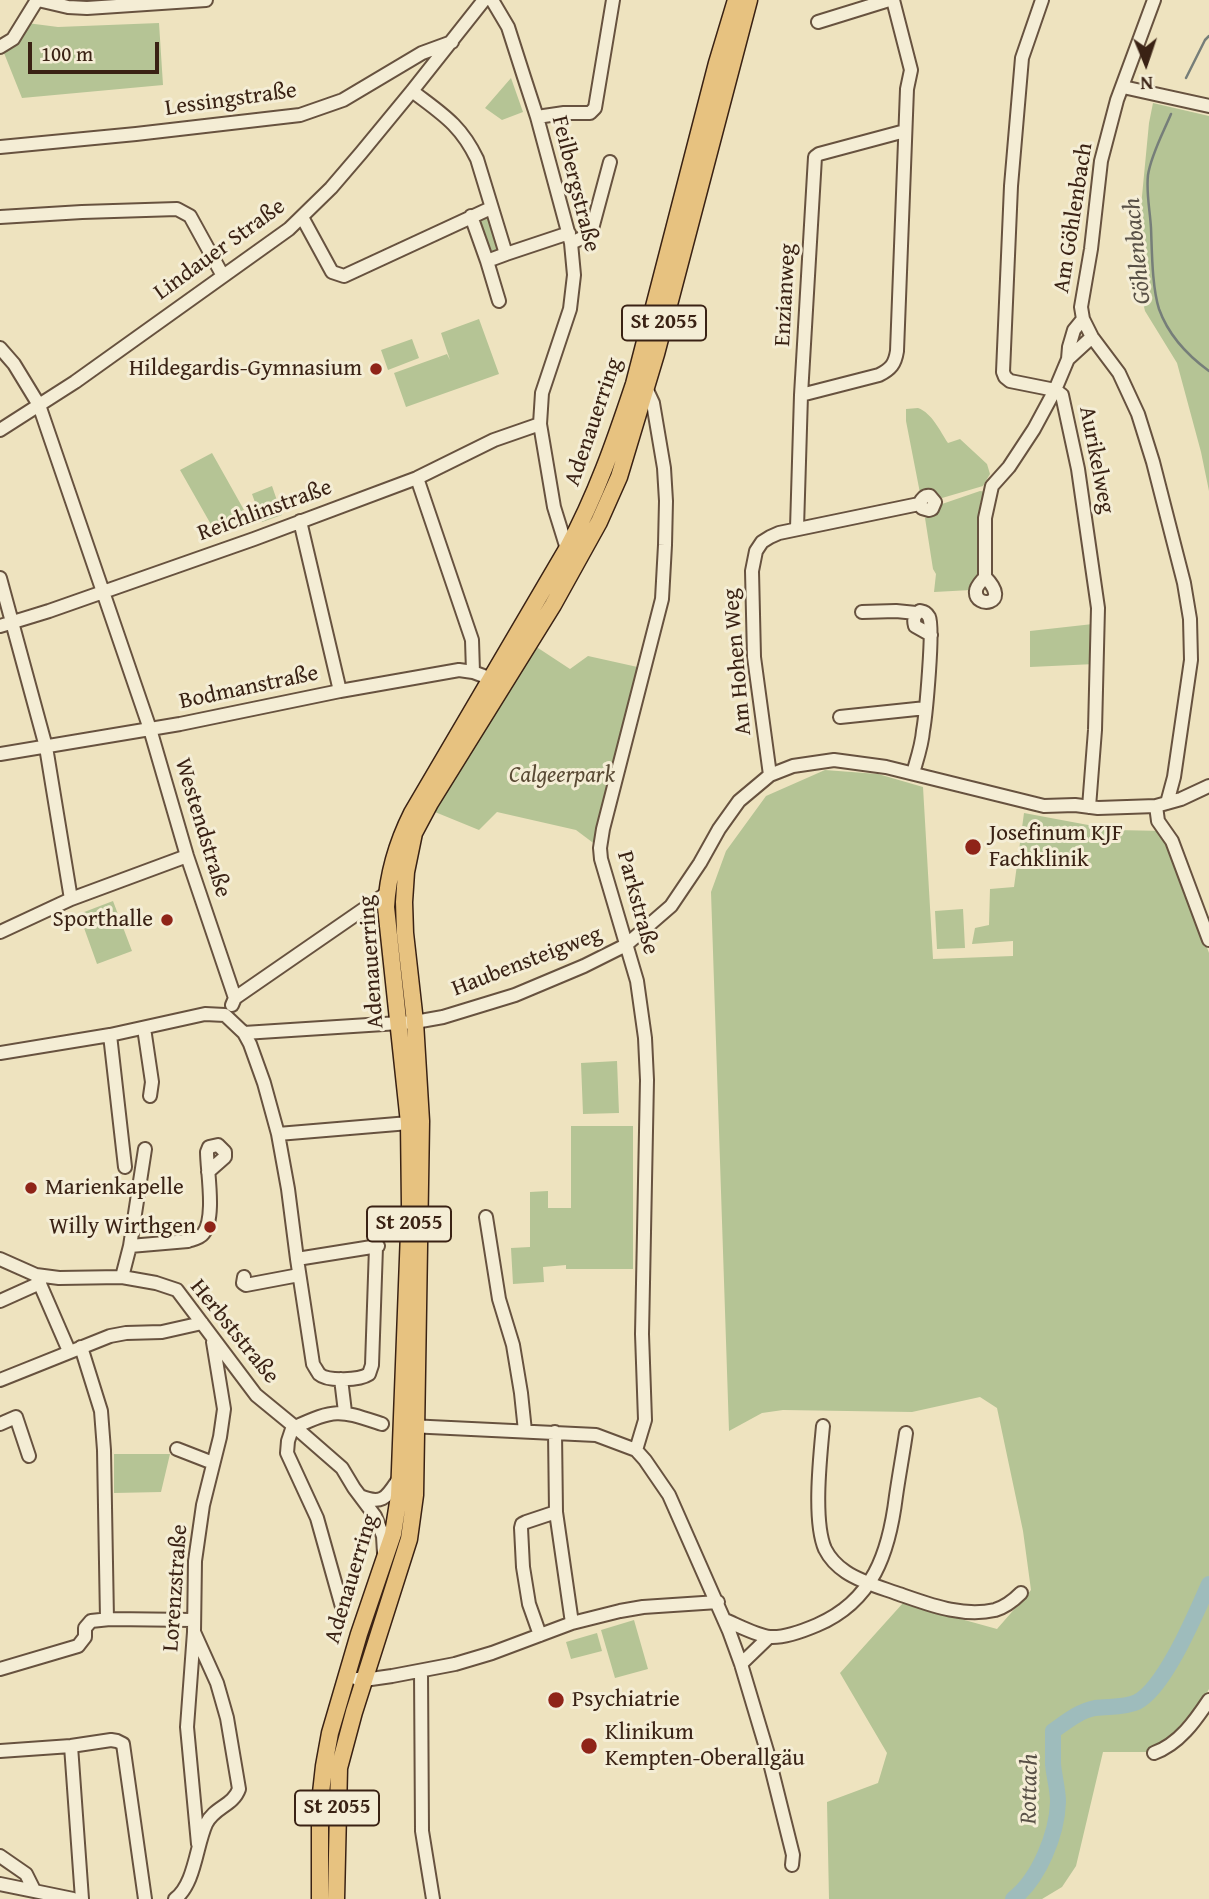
<!DOCTYPE html>
<meta charset="utf-8">
<style>
body{margin:0}
#map{position:relative;width:1209px;height:1899px;overflow:hidden;background:#eee3bf;font-family:"Gentium Book Plus",serif}
canvas{display:block}
.north{position:absolute;left:1111px;top:28px;width:70px;height:70px;-webkit-text-stroke:5px #f4edd5;paint-order:stroke;rotate:178deg;font-size:19px;font-weight:700;line-height:28px;text-align:center;color:#3a2214}
.north::after{content:'';display:block;margin:auto;width:24px;height:32px;background:#3a2214;clip-path:polygon(50% 0,100% 100%,50% 72%,0 100%)}
.scale{position:absolute;left:28px;top:42px;width:131px;height:32px;box-sizing:border-box;border:4px solid #3a2214;border-top:0;padding-left:9px;font-size:21px;line-height:24px;white-space:nowrap;color:#3a2214;-webkit-text-stroke:5px #f4edd5;paint-order:stroke}
</style>
<div id="map">
<canvas width="1209" height="1899"></canvas>
<div class="north">N</div>
<div class="scale">100 m</div>
</div>
<script>
const c = document.querySelector('canvas').getContext('2d');
c.lineJoin = 'round';
function fillPath(path, color) { c.fillStyle = color; c.fill(path, 'evenodd'); }
function stroke(path, color, width, dash) { c.strokeStyle = color; c.lineWidth = width; c.lineCap = dash ? 'butt' : 'round'; c.setLineDash(dash || []); c.stroke(path); }
function drawText(font, color, halo, rows, align = 'center') {
  c.font = font + ' "Gentium Book Plus",serif'; c.lineWidth = 6; c.setLineDash([]); c.textBaseline = 'middle'; c.strokeStyle = halo; c.fillStyle = color; for (const [text, x, y, turn = 0] of rows) {
    c.save(); c.translate(x, y); c.rotate((+turn || 0) * Math.PI / 180); c.textAlign = isNaN(turn) ? turn : align; if (halo) c.strokeText(text, 0, 0); c.fillText(text, 0, 0); c.restore();
  }
}
fillPath(new Path2D(`
 M 27,23 L 58,27 L 159,23 L 163,85 L 22,98 L 2,48 Z
 M 511,78 L 523,112 L 502,120 L 485,108 Z
 M 1153,103 L 1209,116 L 1209,491 L 1201,452 L 1177,363 L 1145,311 L 1135,269 L 1149,123 Z
 M 489,216 L 500,250 L 488,254 L 477,220 Z
 M 479,319 L 499,374 L 406,407 L 394,373 L 447,354 L 450,360 L 441,333 Z
 M 412,339 L 419,358 L 388,370 L 381,350 Z
 M 918,408 C 932,413 940,431 948,443 L 960,439 L 987,464 L 990,474 L 983,486 L 942,498 C 934,490 931,490 920,493 L 906,421 L 906,409 Z
 M 212,453 L 244,510 L 213,528 L 180,470 Z
 M 272,486 L 282,515 L 262,522 L 252,494 Z
 M 980,491 L 987,492 L 980,503 L 979,578 L 971,590 L 934,592 L 936,574 L 933,569 L 925,518 C 934,515 939,513 942,504 Z
 M 1093,624 L 1095,664 L 1030,667 L 1030,631 Z
 M 535,646 L 570,669 L 588,656 L 642,668 L 596,845 L 576,830 L 497,812 L 479,830 L 435,812 Z
 M 825,770 L 878,774 L 923,787 L 933,959 L 1013,956 L 1013,941 L 972,944 L 975,928 L 989,925 L 990,889 L 1014,887 L 1024,813 L 1115,830 L 1165,831 L 1209,953 L 1209,1689 L 1204,1698 L 1157,1752 L 1103,1752 L 1076,1866 L 1062,1887 L 1042,1899 L 829,1899 L 827,1802 L 878,1783 L 887,1753 L 840,1673 L 903,1603 L 997,1629 L 1031,1590 L 1023,1531 L 997,1408 L 980,1397 L 912,1412 L 783,1410 L 762,1413 L 729,1431 L 711,892 L 726,851 L 766,796 Z
 M 113,901 L 132,951 L 97,964 L 79,914 Z
 M 963,909 L 965,948 L 937,949 L 935,911 Z
 M 617,1061 L 619,1113 L 583,1114 L 581,1063 Z
 M 571,1126 L 633,1126 L 633,1269 L 566,1269 L 566,1265 L 543,1267 L 544,1282 L 513,1284 L 511,1248 L 530,1247 L 530,1192 L 548,1191 L 548,1208 L 571,1208 Z
 M 114,1454 L 170,1454 L 161,1492 L 114,1493 Z
 M 634,1620 L 648,1669 L 615,1678 L 601,1630 Z
 M 597,1633 L 602,1651 L 571,1659 L 566,1642 Z`), '#b5c495');
stroke(new Path2D(`
 M 1186,78 L 1205,40 L 1209,36
 M 1171,114 C 1163,133 1151,155 1148,175 C 1146,193 1150,210 1151,228 C 1152,252 1152,287 1159,309 C 1168,334 1187,355 1209,371`), '#767e79', 2.5);
stroke(new Path2D(`
 M 1013,1899 C 1039,1879 1057,1834 1058,1802 C 1058,1789 1054,1776 1053,1764 C 1053,1753 1053,1742 1053,1731 C 1066,1722 1079,1711 1095,1708 C 1109,1706 1124,1708 1137,1702 C 1165,1688 1196,1613 1209,1584`), '#9ebcbc', 16);
const minor = new Path2D(`
 M 38,0 L 68,7 L 87,8 L 206,0
 M 492,0 L 508,27 L 524,77 L 537,117 L 571,243 L 574,275 L 570,309 L 542,393 L 540,424 L 554,507 L 567,549 L 570,551
 M 1042,0 L 1022,58 L 1011,186 L 1003,372 L 1005,377 L 1010,381 L 1055,390 L 1062,395 L 1078,469 L 1098,608 L 1095,730 L 1089,807
 M 1154,0 L 1117,100 L 1101,161 L 1091,249 L 1081,307 L 1083,319 L 1092,337 L 1119,373 L 1138,414 L 1153,462 L 1184,583 L 1190,619 L 1191,660 L 1174,777 L 1167,803
 M 818,22 L 889,0
 M 0,47 L 13,39 L 37,0
 M 1123,87 L 1209,106
 M 412,91 C 442,114 460,124 477,159 L 506,254 L 487,261 L 471,216
 M 537,117 L 564,113 L 590,113 L 595,108 L 613,0
 M 0,147 L 136,134 L 300,115 L 343,100 L 422,53 L 452,42
 M 0,217 L 82,212 L 177,209 L 190,216 L 223,276
 M 302,217 L 332,272 L 344,276 L 491,208
 M 571,243 L 582,238 L 592,229 L 610,162
 M 506,254 L 569,233
 M 487,261 L 499,301
 M 0,348 L 14,364 L 39,405 L 150,729 L 187,856 L 235,998
 M 1068,359 L 1092,337
 M 801,395 L 879,375 C 891,369 895,364 897,351 L 907,89 L 911,70 L 893,0
 M 0,430 L 75,382 L 289,229 L 331,188 L 361,153 L 412,91 L 484,0
 M 417,478 L 472,640 L 473,672
 M 300,521 L 340,691
 M 797,528 L 801,395 L 815,157 L 819,154 L 905,131
 M 985,577 C 1013,605 974,609 976,591 C 976,586 982,581 985,577 L 985,518 L 992,486 L 1009,467 L 1034,429 L 1055,390 L 1068,359 L 1069,347 L 1074,330 L 1083,319
 M 0,578 L 46,747 L 71,899
 M 862,612 L 896,611 L 916,613
 M 0,626 L 49,611 L 254,539 L 417,478 L 494,440 L 540,424
 M 840,717 L 926,708
 M 0,754 L 180,724 L 340,691 L 459,670 L 473,672 L 497,681
 M 913,773 C 917,759 922,745 923,731 C 926,714 934,627 929,617 C 926,612 924,612 920,611 C 914,615 913,619 915,626 L 931,635
 M 770,775 L 754,657 L 752,571 L 756,551 L 762,542 L 770,537 L 779,533 L 919,504 C 922,499 924,495 930,496 L 935,502 L 932,509 L 929,510 L 922,508 L 919,504
 M 1156,806 L 1158,821 L 1172,841 L 1209,940
 M 0,932 L 71,899 L 187,856
 M 232,1005 L 235,998 L 387,893
 M 225,1015 L 244,1033 L 250,1044 L 264,1083 L 278,1134 L 288,1189 L 297,1259 L 313,1364 C 314,1366 318,1372 319,1374 C 328,1382 360,1380 369,1374 L 372,1365 L 376,1247
 M 144,1028 L 152,1082 L 150,1096
 M 244,1033 L 415,1022 L 443,1017 L 515,995 L 584,966 L 626,945 L 671,906 L 700,863 L 719,829 L 739,801 L 770,775 L 793,766 L 834,760 L 886,767 L 1044,806 L 1075,805 L 1098,808 L 1156,806 L 1181,799 L 1209,786
 M 110,1035 L 125,1167
 M 0,1053 L 110,1035 L 205,1014 L 225,1015
 M 278,1134 L 409,1123
 M 486,1217 L 499,1299 L 513,1345 L 521,1393 L 525,1431
 M 130,1246 L 188,1241 C 194,1239 200,1238 203,1234 C 216,1218 207,1171 207,1152 L 209,1147 L 218,1145 L 225,1152 L 225,1157 L 208,1172
 M 0,1259 L 36,1275 L 59,1278 L 122,1277 L 156,1283 L 177,1290 L 256,1395 L 295,1427 L 342,1468 L 354,1488 L 375,1516 L 383,1536 L 384,1553
 M 297,1259 L 378,1246
 M 36,1275 L 69,1351
 M 122,1277 L 130,1246 L 145,1149
 M 244,1277 L 243,1283 L 246,1285 L 299,1275
 M 0,1301 L 40,1283
 M 81,1347 L 101,1411 L 104,1450 L 107,1619
 M 341,1379 L 345,1412
 M 0,1380 L 110,1336 L 126,1333 L 162,1332 L 202,1323
 M 0,1424 L 16,1417 L 29,1456
 M 293,1426 L 288,1441 L 287,1453 L 317,1518 L 342,1607
 M 409,1426 L 596,1435 L 636,1450 L 645,1460 L 669,1495 L 729,1631 L 741,1664 L 767,1751 L 793,1855 L 792,1865
 M 823,1426 C 820,1458 813,1521 825,1549 C 830,1559 837,1566 846,1572 C 861,1582 879,1587 896,1593 C 926,1603 961,1618 995,1610 C 1005,1607 1013,1601 1021,1593
 M 295,1427 C 337,1408 339,1410 382,1424
 M 555,1432 L 556,1512 L 572,1623
 M 177,1449 L 213,1463
 M 636,1450 L 645,1420 L 642,1334 L 647,1080 L 645,1038 L 637,981 L 601,859 L 600,848 L 603,829 L 662,599 L 665,545 L 666,501 L 664,468 L 653,403 L 646,388 L 641,386
 M 360,1496 C 384,1506 387,1496 400,1477
 M 725,1620 C 737,1625 758,1636 770,1637 C 785,1638 803,1631 817,1625 C 873,1601 889,1553 896,1496 C 899,1475 903,1454 906,1433
 M 540,1635 L 529,1604 L 523,1567 L 521,1528 L 522,1524 L 526,1522 L 556,1512
 M 741,1664 L 769,1637
 M 0,1669 L 78,1646 L 85,1637 L 85,1628 L 91,1621 L 110,1619 L 193,1620
 M 421,1671 L 422,1831 L 433,1899
 M 357,1679 L 364,1680 L 392,1676 L 455,1664 L 492,1653 L 572,1623 L 620,1611 L 643,1607 L 718,1602
 M 71,1746 L 82,1899
 M 0,1751 L 71,1746 L 111,1740 L 117,1741 L 123,1744 L 145,1899
 M 1154,1753 C 1179,1744 1195,1721 1209,1700
 M 198,1844 L 187,1727 L 194,1632 L 195,1561 L 203,1505 L 220,1437 L 224,1409 L 213,1342
 M 0,1856 L 26,1874 L 34,1890
 M 0,1884 L 73,1899
 M 175,1899 C 195,1884 196,1846 206,1824 C 214,1807 233,1806 239,1789 L 227,1718 L 217,1683 L 194,1632`);
const major = new Path2D(`
 M 320,1899 L 320,1802 L 324,1766 L 330,1733 L 359,1634 L 393,1534 L 399,1496 L 410,1206 L 409,1123 L 386,907 C 388,873 397,843 412,813 L 567,549 C 596,496 615,441 634,384 L 717,63 L 736,0
 M 336,1899 L 339,1768 L 354,1712 L 409,1539 L 415,1495 L 421,1121 L 415,1022 L 405,933 L 404,902 L 406,872 L 414,833 L 430,803 L 553,605 L 599,522 L 619,477 L 656,354 L 749,0`);
stroke(minor, '#67523f', 16);
stroke(major, '#3a2214', 19);
stroke(minor, '#f4edd5', 12);
stroke(major, '#e7c280', 16);
for (const [x, y, r, color] of [
 [376,369,7,"#8f2418"],
 [973,847,9,"#8f2418"],
 [167,920,7,"#8f2418"],
 [31,1188,7,"#8f2418"],
 [210,1227,7,"#8f2418"],
 [556,1700,9,"#8f2418"],
 [589,1746,9,"#8f2418"]
]) { const dot = new Path2D(); dot.arc(x, y, r, 0, 2 * Math.PI); c.fillStyle = color; c.fill(dot); stroke(dot, '#f4edd5', 2.5); }
for (const [x, y, w] of [
 [664,323,84],
 [409,1224,84],
 [337,1808,84]
]) { const box = new Path2D(); box.roundRect(x - w / 2, y - 17.5, w, 35, 5); c.fillStyle = '#f4edd5'; c.fill(box); stroke(box, '#3a2214', 2); }
drawText('bold 21px', '#3a2214', null, [
 ["St 2055",664,323],
 ["St 2055",409,1224],
 ["St 2055",337,1808]
]);
drawText('23px', '#3a2214', '#f4edd5', [
 ["Lessingstraße",231,100,-8],
 ["Feilbergstraße",575,184,76],
 ["Am Göhlenbach",1074,218,-81],
 ["Lindauer Straße",220,250,-36],
 ["Enzianweg",786,295,-87],
 ["Adenauerring",594,422,-71],
 ["Aurikelweg",1096,460,79],
 ["Reichlinstraße",265,511,-20],
 ["Am Hohen Weg",738,662,-95],
 ["Bodmanstraße",249,688,-12],
 ["Westendstraße",202,828,73],
 ["Parkstraße",637,903,75],
 ["Adenauerring",372,962,-94],
 ["Haubensteigweg",527,962,-21],
 ["Herbststraße",234,1332,51],
 ["Adenauerring",352,1579,-73],
 ["Lorenzstraße",176,1588,-86]
]);
drawText('23px', '#3a2214', '#f4edd5', [
 ["Hildegardis-Gymnasium",362,369,"right"],
 ["Josefinum KJF",989,834],
 ["Fachklinik",989,860],
 ["Sporthalle",153,920,"right"],
 ["Marienkapelle",45,1188],
 ["Willy Wirthgen",196,1227,"right"],
 ["Psychiatrie",572,1700],
 ["Klinikum",605,1733],
 ["Kempten-Oberallgäu",605,1759]
], 'left');
drawText('italic 23px', '#594a34', '#f4edd5', [
 ["Calgeerpark",562,776]
]);
drawText('italic 24px', '#585046', '#f4edd5', [
 ["Göhlenbach",1138,251,-96],
 ["Rottach",1030,1789,-89]
]);
</script>
